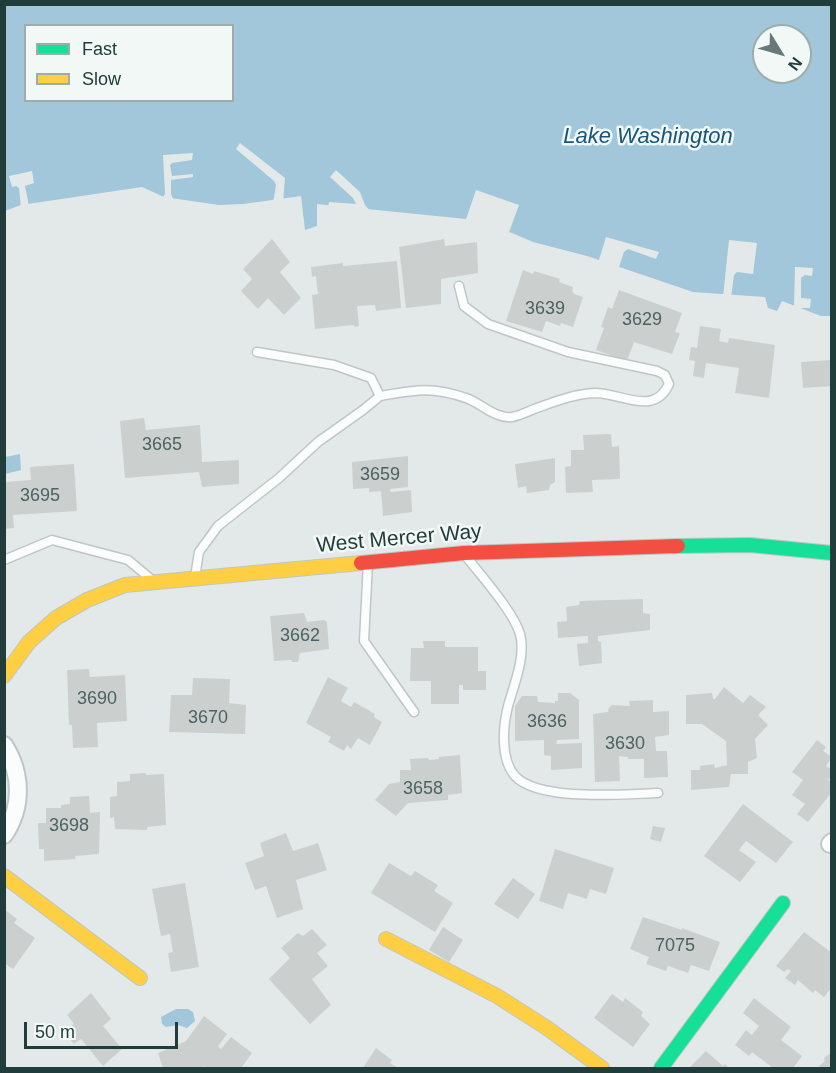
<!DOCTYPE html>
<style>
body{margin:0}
#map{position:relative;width:836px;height:1073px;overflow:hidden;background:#e3e9e8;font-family:Helvetica,sans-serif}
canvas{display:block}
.frame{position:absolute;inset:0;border:6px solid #203d3c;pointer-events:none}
.legend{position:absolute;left:24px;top:24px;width:210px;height:78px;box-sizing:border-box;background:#f1f8f6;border:2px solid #9dadac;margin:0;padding:8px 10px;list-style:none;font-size:18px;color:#203d3c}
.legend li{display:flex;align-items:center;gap:12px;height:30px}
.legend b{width:30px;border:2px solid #9dadac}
.north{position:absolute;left:752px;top:24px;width:60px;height:60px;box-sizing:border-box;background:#f1f8f6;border:2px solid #9dadac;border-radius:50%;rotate:127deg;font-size:16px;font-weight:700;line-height:24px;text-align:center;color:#203d3c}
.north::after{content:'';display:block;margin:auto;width:21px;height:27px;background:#647978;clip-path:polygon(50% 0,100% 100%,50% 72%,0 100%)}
.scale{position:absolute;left:24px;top:1022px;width:154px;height:27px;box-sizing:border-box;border:3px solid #203d3c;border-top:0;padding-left:8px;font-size:18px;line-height:21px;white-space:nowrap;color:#203d3c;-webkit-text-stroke:4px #f1f8f6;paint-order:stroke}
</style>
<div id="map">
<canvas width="836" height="1073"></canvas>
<div class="frame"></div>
<ul class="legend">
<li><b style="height:8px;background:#16e098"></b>Fast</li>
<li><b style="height:8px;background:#ffcf43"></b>Slow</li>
</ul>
<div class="north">N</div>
<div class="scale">50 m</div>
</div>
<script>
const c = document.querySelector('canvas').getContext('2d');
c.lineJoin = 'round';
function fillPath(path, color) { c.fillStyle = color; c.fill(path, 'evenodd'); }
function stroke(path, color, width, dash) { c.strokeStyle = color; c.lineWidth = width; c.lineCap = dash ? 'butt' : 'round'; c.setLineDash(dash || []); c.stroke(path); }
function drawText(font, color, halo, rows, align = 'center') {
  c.font = font + ' Helvetica,sans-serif'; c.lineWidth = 5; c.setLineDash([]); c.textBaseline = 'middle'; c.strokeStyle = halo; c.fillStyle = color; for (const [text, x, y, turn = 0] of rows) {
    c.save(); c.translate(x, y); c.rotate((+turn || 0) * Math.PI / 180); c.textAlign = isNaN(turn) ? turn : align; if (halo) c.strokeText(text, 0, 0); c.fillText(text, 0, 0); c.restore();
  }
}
fillPath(new Path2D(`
 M 5,5 L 831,5 L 831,316 L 821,316 L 782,301 L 777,311 L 768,308 L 765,297 L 693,292 L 587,256 L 533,242 L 512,233 L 466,219 L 317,204 L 317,226 L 305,230 L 301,196 L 243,204 L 219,205 L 164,197 L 142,187 L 21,205 L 5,211 ZM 26,26 L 232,26 L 232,100 L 26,100 ZM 764,36 L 800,36 L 800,72 L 764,72 Z
 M 20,454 L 21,470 L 5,474 L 5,457 Z
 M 176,1009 L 188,1009 L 193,1012 L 195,1021 L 187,1028 L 178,1025 L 166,1027 L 162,1024 L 161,1017 Z`), '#a2c6da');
fillPath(new Path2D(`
 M 240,143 L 285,178 L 283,202 L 273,203 L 276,185 L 274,181 L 236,149 Z
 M 193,153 L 192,160 L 172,163 L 170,165 L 172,176 L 193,174 L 193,177 L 171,180 L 171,194 L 174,201 L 162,199 L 165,194 L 163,155 Z
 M 336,170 L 360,192 L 365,205 L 371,212 L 328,208 L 329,202 L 356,204 L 353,198 L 330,177 Z
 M 32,171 L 34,183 L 25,186 L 29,206 L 21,208 L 19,188 L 16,186 L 12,187 L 9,176 Z
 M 476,190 L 519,205 L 508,235 L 465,222 Z
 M 606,237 L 659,252 L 656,259 L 628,249 L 624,252 L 618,270 L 598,263 Z
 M 729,240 L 757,243 L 753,274 L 737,272 L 734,275 L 731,298 L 723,297 Z
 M 795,267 L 813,268 L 812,276 L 805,275 L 801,278 L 801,298 L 811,299 L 810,308 L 801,308 L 800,311 L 794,309 Z`), '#e3e9e8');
fillPath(new Path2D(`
 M 272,239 L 290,262 L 280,272 L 301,298 L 284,315 L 268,298 L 258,309 L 241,291 L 252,279 L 243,269 Z
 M 444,239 L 445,246 L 477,242 L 478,273 L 441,279 L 441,304 L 406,308 L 399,247 Z
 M 397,261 L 401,308 L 376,311 L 375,305 L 357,306 L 359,326 L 354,327 L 354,325 L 315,329 L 312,295 L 318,294 L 316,276 L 312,277 L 311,267 L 343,263 L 343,266 Z
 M 523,270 L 533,274 L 534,271 L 560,279 L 559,282 L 573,287 L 572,291 L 574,294 L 583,297 L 573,327 L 561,323 L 560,326 L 546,321 L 542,332 L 506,321 Z
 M 619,290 L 682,313 L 675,332 L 680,333 L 672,354 L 634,342 L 627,361 L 596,350 L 604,328 L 601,327 L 608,307 L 612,309 Z
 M 700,326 L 721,329 L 719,341 L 728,343 L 729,338 L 775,345 L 769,398 L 735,393 L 739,368 L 706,363 L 704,378 L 693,376 L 695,361 L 689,360 L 691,347 L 697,348 Z
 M 832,360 L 832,386 L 803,388 L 801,362 Z
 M 144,418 L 146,430 L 200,425 L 202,462 L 239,460 L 239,484 L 202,487 L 199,472 L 125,478 L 120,421 Z
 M 611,434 L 612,447 L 619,446 L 620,479 L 592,480 L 593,492 L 566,493 L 565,467 L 571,466 L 571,450 L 584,450 L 583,435 Z
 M 408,456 L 408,487 L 390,489 L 391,492 L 411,490 L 412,512 L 383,516 L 381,491 L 369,492 L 369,488 L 353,489 L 352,462 Z
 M 555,458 L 555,482 L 550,485 L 549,490 L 527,493 L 526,486 L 518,488 L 515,464 Z
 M 74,464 L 77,511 L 13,515 L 14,528 L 4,529 L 4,482 L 31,480 L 30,467 Z
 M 643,599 L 643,613 L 650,614 L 650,630 L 598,636 L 598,641 L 601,642 L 602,663 L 579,666 L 577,644 L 588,643 L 588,636 L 558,638 L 557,622 L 567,621 L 566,607 L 579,605 L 580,601 Z
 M 304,613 L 307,622 L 324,620 L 327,622 L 329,649 L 300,653 L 298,662 L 292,662 L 291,660 L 274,661 L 270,616 Z
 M 423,641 L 445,641 L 445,647 L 478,647 L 478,671 L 486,671 L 486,690 L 463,690 L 463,685 L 459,685 L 459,704 L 431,704 L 431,681 L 410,681 L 411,648 L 424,648 Z
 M 89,669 L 90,677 L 125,675 L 127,721 L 97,723 L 98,747 L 73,748 L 72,725 L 69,725 L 67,670 Z
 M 328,677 L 348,688 L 341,701 L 351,707 L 354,702 L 375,714 L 374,717 L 382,722 L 370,745 L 358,738 L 351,749 L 347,745 L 344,751 L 328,742 L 331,737 L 306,723 Z
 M 193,678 L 230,679 L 229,703 L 246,705 L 245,734 L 169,732 L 171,695 L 192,695 Z
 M 724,687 L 743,703 L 750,695 L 766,707 L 758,715 L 768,725 L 755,739 L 757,758 L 748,762 L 748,774 L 731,774 L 729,787 L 691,790 L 691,770 L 700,770 L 700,766 L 714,764 L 715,768 L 727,765 L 726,741 L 702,724 L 686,724 L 686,695 L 712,693 L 713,699 L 715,699 Z
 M 558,693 L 570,693 L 579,700 L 579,739 L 557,740 L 556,744 L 582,743 L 582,768 L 551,770 L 551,756 L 544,755 L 544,740 L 515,741 L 515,706 L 522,696 L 537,696 L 538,702 L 555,703 L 555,701 L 558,701 Z
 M 653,700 L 653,712 L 669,711 L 669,735 L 655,737 L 656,751 L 667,751 L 668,777 L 644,778 L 644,759 L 628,759 L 628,757 L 619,756 L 620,781 L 595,782 L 593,714 L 608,712 L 609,708 L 612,705 L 630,706 L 629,701 Z
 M 817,740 L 826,747 L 823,751 L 832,757 L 826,766 L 832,770 L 832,776 L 828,780 L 832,783 L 832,792 L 808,822 L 797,814 L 805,804 L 792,795 L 803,780 L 792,772 Z
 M 460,755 L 462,793 L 448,795 L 448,800 L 408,803 L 396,816 L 375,800 L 389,784 L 400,782 L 400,770 L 411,770 L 410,759 L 428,758 L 429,760 L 439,759 L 439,757 Z
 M 146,773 L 146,775 L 164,774 L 166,825 L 147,827 L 147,830 L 115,829 L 114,817 L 110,818 L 110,797 L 117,796 L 117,782 L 130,781 L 130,774 Z
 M 89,796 L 90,813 L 100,812 L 99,854 L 75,856 L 76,859 L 44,861 L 44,849 L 39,849 L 38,823 L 46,823 L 46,808 L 61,808 L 61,805 L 70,804 L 70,797 Z
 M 743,804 L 793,842 L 776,863 L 746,841 L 739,850 L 756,862 L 740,882 L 704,856 Z
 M 653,826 L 665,828 L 661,842 L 650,839 Z
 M 286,833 L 293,851 L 318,843 L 327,870 L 296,880 L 303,909 L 277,918 L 266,886 L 255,890 L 245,863 L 264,856 L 260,843 Z
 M 555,849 L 614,868 L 606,894 L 590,889 L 587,899 L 568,893 L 563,909 L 539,901 Z
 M 389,863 L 411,876 L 415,871 L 438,885 L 434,891 L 453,903 L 435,932 L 371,893 Z
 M 513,878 L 535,894 L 518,919 L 494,904 Z
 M 185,883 L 199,967 L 171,972 L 168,953 L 173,952 L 170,934 L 161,936 L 152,889 Z
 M 4,909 L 17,919 L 14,923 L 35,938 L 13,969 L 4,963 Z
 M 643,917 L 682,930 L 682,928 L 720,942 L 709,971 L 691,965 L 688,973 L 668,966 L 666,971 L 646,964 L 649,957 L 630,949 Z
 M 443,927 L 463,940 L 449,962 L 429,950 Z
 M 312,929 L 327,945 L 317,953 L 328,966 L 312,979 L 331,1005 L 310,1024 L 269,979 L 290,958 L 281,948 L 298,933 L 303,936 Z
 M 804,932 L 832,953 L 832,987 L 824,997 L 815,990 L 813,993 L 798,980 L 795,985 L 785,978 L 791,971 L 788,969 L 784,972 L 776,966 Z
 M 91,993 L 111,1019 L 103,1026 L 122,1049 L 103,1066 L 81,1039 L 74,1044 L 64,1032 L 74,1024 L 67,1015 Z
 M 612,994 L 623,1002 L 625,998 L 643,1012 L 641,1016 L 650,1024 L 633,1047 L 594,1018 Z
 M 754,998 L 791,1027 L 781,1040 L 802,1056 L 793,1068 L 773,1068 L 752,1052 L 749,1056 L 735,1045 L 746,1030 L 752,1035 L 759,1026 L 743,1013 Z
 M 204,1016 L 227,1034 L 218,1046 L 221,1049 L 231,1037 L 252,1053 L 241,1068 L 207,1068 L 204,1066 L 204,1068 L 163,1068 L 158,1053 L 186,1041 Z
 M 376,1048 L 392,1060 L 390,1063 L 398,1068 L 363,1068 Z
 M 706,1051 L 723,1066 L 725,1064 L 729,1068 L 689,1068 Z
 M 832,1052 L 832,1068 L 820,1068 L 819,1066 L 825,1061 L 824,1058 Z`), '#cbd0cf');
const lane = new Path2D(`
 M 380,396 C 415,390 431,386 466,398 C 481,403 495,419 512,417 C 519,416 527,412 534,409 C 554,402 573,394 595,393 C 621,393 654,417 669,384 L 665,375 L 657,371 L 568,352 L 488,324 L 464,306 L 459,286
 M 465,555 C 481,576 513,611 520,634 C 526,656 514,685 508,706 C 503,726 500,759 515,776 C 539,802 625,794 658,793
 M 4,560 L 52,540 L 128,560 L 151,579
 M 368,562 L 364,641 L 414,712
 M 195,577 L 199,552 L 218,526 L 279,478 L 318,442 L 363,410 L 380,396 L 371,378 L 334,365 L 257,352`);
const street = new Path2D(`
 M 4,745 C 22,773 23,807 4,835
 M 830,844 L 832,842`);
const fast = new Path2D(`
 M 678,546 L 750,545 L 832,553
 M 661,1068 L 783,903`);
const slow = new Path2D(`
 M 4,676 L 29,642 L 56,618 L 87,600 L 125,585 L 361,563
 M 4,876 L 140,978
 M 386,939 L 497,996 L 547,1028 L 602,1068`);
const jam = new Path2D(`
 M 361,563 L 464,553 L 678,546`);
stroke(lane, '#c0c6c5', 11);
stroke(street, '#c0c6c5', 20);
stroke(fast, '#bec7c5', 16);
stroke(slow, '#bec7c5', 16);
stroke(jam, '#bec7c5', 16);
stroke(lane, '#fbfcfc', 8);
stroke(street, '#fbfcfc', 16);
stroke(fast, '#16e098', 14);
stroke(slow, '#ffcf43', 14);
stroke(jam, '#f24e42', 14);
drawText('18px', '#4c6262', null, [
 ["3639",545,309],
 ["3629",642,320],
 ["3665",162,445],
 ["3659",380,475],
 ["3695",40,496],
 ["3662",300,636],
 ["3690",97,699],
 ["3670",208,718],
 ["3636",547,722],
 ["3630",625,744],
 ["3658",423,789],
 ["3698",69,826],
 ["7075",675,946]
]);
drawText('21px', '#203d3c', '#f1f8f6', [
 ["West Mercer Way",399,539,-5]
]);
drawText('italic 22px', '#18557c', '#f1f8f6', [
 ["Lake Washington",648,137]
]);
</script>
